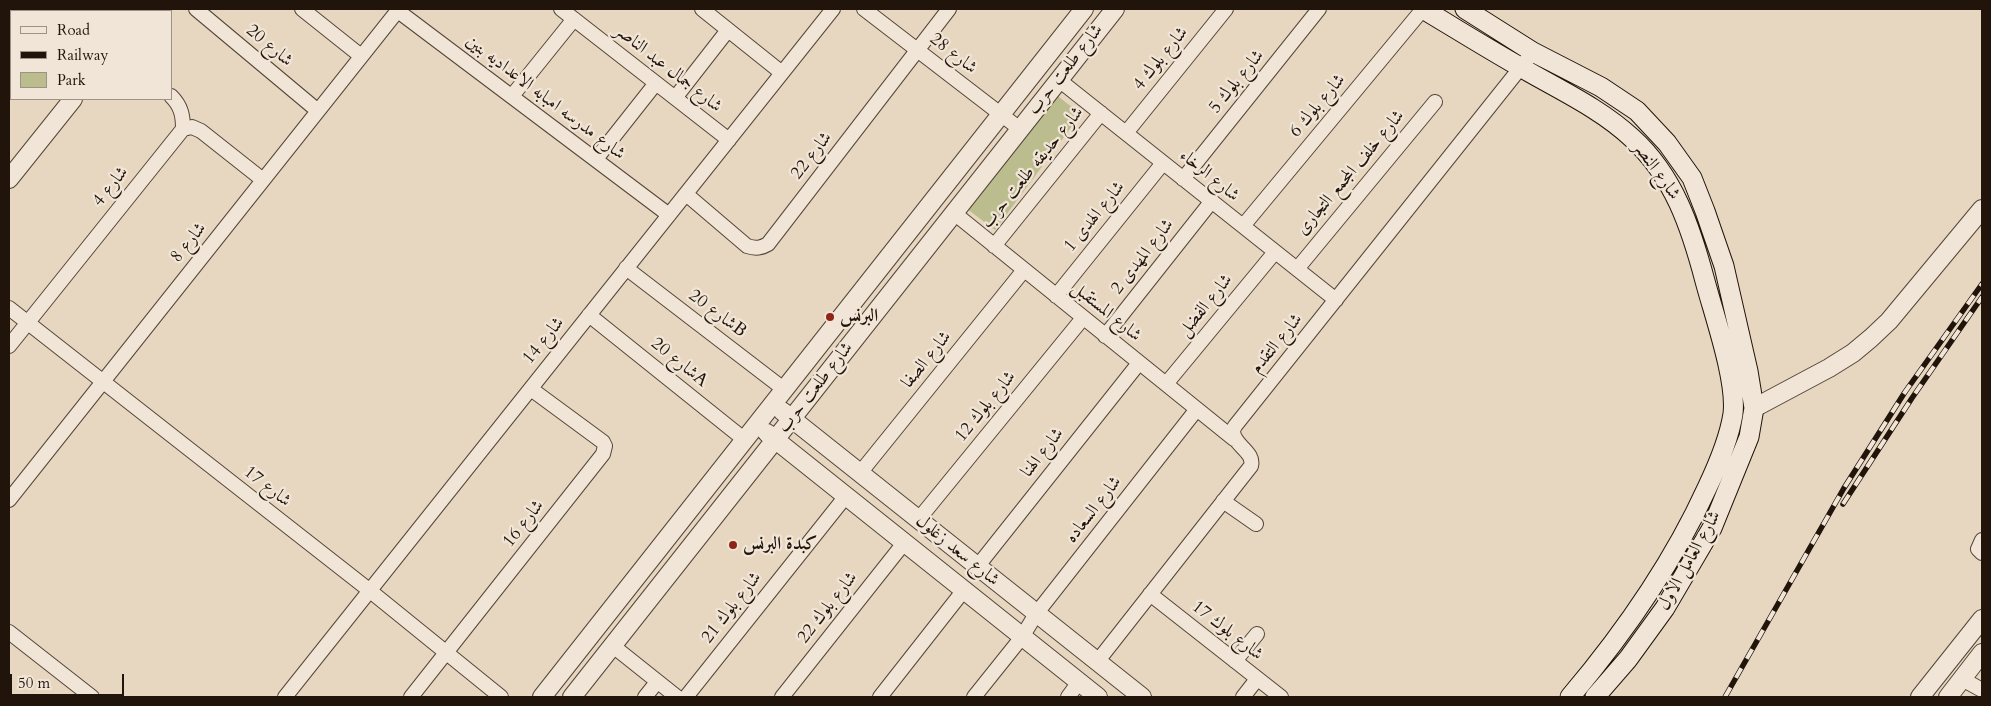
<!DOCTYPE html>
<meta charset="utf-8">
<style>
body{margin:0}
#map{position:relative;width:1991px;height:706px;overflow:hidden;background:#e8d7c0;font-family:Cardo,serif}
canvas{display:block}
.frame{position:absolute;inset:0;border:10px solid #21150b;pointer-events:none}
.legend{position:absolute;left:10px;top:10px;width:162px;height:90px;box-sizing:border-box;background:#f0e5d6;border:1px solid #9d9285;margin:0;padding:6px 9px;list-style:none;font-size:15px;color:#21150b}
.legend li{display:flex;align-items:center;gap:10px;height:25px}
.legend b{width:25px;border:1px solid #9d9285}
.scale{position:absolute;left:10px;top:674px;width:114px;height:22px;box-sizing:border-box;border:2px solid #21150b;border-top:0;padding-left:6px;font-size:15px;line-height:18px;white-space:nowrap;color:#21150b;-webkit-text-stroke:4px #f0e5d6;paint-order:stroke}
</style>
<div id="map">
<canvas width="1991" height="706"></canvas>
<div class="frame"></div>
<ul class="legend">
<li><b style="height:6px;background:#f0e5d6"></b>Road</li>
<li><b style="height:6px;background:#21150b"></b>Railway</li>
<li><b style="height:14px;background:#bcbd8e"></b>Park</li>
</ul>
<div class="scale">50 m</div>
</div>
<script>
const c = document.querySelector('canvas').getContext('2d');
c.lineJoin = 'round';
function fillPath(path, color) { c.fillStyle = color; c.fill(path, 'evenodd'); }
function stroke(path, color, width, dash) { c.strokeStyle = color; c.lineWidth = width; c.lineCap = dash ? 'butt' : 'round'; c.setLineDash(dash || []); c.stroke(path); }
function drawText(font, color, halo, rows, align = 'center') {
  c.font = font + ' Cardo,Amiri,serif'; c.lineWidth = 4.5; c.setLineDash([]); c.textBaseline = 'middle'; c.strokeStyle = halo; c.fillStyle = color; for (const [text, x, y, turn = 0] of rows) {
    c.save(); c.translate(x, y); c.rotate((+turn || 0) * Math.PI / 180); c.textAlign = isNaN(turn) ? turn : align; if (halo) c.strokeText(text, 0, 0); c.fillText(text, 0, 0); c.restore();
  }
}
fillPath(new Path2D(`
 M 1055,94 L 1081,114 L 995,230 L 967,209 Z`), '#bcbd8e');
const minor = new Path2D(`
 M 86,9 L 89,11
 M 196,9 L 318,111
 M 302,9 L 361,56
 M 561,9 L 729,140
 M 702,9 L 782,73
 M 864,9 L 1020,129
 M 398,11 L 669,215
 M 9,20 L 11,16
 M 1059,80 L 1336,300
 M 171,96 C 181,106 183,115 183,129
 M 512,96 L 574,19
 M 675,98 L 728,30
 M 1126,133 L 1226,9
 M 596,159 L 656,83
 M 1183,179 L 1319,9
 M 686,194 L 747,246 C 756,249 761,248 768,244 L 949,9
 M 954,213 L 1234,439
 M 1243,226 L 1423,9
 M 994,246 L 1101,113
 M 626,268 L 785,390
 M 1297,269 L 1435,102
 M 1056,296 L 1163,163
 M 9,308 L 369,590 L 501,697
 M 589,315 L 745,440
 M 1105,336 L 1211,202
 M 9,346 L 183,129 L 192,127 L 201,131 L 263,180
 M 1166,384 L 1275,252
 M 860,473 L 1024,270
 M 9,500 L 399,9
 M 1223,501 L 1256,524
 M 918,520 L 1083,318
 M 1982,540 L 1978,549 L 1982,553
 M 977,567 L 1139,363
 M 1150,594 L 1281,697
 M 9,632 L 92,697
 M 613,646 L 677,697
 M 1235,661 L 1257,634
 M 1097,662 L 1251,466 C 1255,451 1232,445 1233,430 L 1235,426 L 1533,52
 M 1962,679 L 1982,690
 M 285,697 L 833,9
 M 411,697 L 603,454 L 605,446 L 603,442 L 531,389
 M 645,697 L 657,682
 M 686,697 L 846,496
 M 782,697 L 904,543
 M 880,697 L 964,590
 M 974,697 L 1022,637 L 1036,614 L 1197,409
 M 1068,697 L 1079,682
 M 1243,697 L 1257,679`);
const tertiary = new Path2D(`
 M 142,11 L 144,9
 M 9,179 L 73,99
 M 1754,408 L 1829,368 L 1853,353 L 1871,338 L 1889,321 L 1982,209
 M 782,411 L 1142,697
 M 767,433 L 1098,697
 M 542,697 L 1084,9
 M 572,697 L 1115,9
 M 1920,697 L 1982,619
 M 1948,697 L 1982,653`);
const secondary = new Path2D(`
 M 1423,9 C 1458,30 1493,52 1529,72 C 1564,92 1602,110 1632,138 C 1674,176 1691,228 1705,281 C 1714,315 1737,380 1733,414 C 1729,439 1718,465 1707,488 C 1672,565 1624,633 1570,697
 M 1465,9 L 1533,52 L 1601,87 L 1637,111 L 1667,143 L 1692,178 L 1705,211 L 1724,266 L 1748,371 L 1754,408 L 1749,437 L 1712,528 L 1665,608 L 1628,659 L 1595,697`);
stroke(minor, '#534638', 16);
stroke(tertiary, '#534638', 20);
stroke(secondary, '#21150b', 21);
stroke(minor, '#f0e5d6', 14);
stroke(tertiary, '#f0e5d6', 18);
stroke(secondary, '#f0e5d6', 19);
const rail = new Path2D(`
 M 1843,504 L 1912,398 L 1982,297
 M 1725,697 L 1844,488 L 1905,392 L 1982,284`);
stroke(rail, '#21150b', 5.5);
stroke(rail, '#f0e5d6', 4, [11]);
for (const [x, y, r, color] of [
 [830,317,5,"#8f2418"],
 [733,545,5,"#8f2418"]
]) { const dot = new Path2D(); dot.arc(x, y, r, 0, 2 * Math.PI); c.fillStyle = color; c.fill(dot); stroke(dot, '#f0e5d6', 2); }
drawText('18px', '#21150b', '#f0e5d6', [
 ["شارع 20",269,46,40],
 ["شارع 28",953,54,38],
 ["شارع بلوك 4",1161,59,-51],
 ["شارع جمال عبد الناصر",668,69,38],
 ["شارع طلعت حرب",1066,70,-52],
 ["شارع بلوك 5",1237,82,-51],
 ["شارع مدرسه امبابه الاعداديه بنين",545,98,37],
 ["شارع بلوك 6",1318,106,-50],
 ["شارع 22",812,156,-52],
 ["شارع حديقه طلعت حرب",1033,168,-51],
 ["شارع النصر",1656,171,54],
 ["شارع خلف المجمع التجارى",1351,173,-50],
 ["شارع الرخاء",1209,176,39],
 ["شارع 4",111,187,-51],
 ["شارع الهدى 1",1095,217,-51],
 ["شارع 8",189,243,-51],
 ["شارع المهدى 2",1143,257,-52],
 ["شارع الفضل",1206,306,-51],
 ["شارع المستقبل",1106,312,39],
 ["شارع 20B",717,314,37],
 ["شارع 14",544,341,-51],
 ["شارع التقدم",1277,344,-51],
 ["شارع الصفا",927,360,-51],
 ["شارع 20A",679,363,39],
 ["شارع طلعت حرب",816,388,-52],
 ["شارع بلوك 12",986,407,-51],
 ["شارع الهنا",1043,453,-52],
 ["شارع 17",267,487,38],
 ["شارع السعاده",1094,510,-52],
 ["شارع 16",524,524,-52],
 ["شارع سعد زغلول",957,551,39],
 ["شارع العامل الاول",1690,561,-61],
 ["شارع بلوك 21",732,608,-52],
 ["شارع بلوك 22",828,608,-52],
 ["شارع بلوك 17",1227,631,38]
]);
drawText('bold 18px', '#21150b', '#f0e5d6', [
 ["البرنس",840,317],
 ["كبدة البرنس",743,545]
], 'left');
</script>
